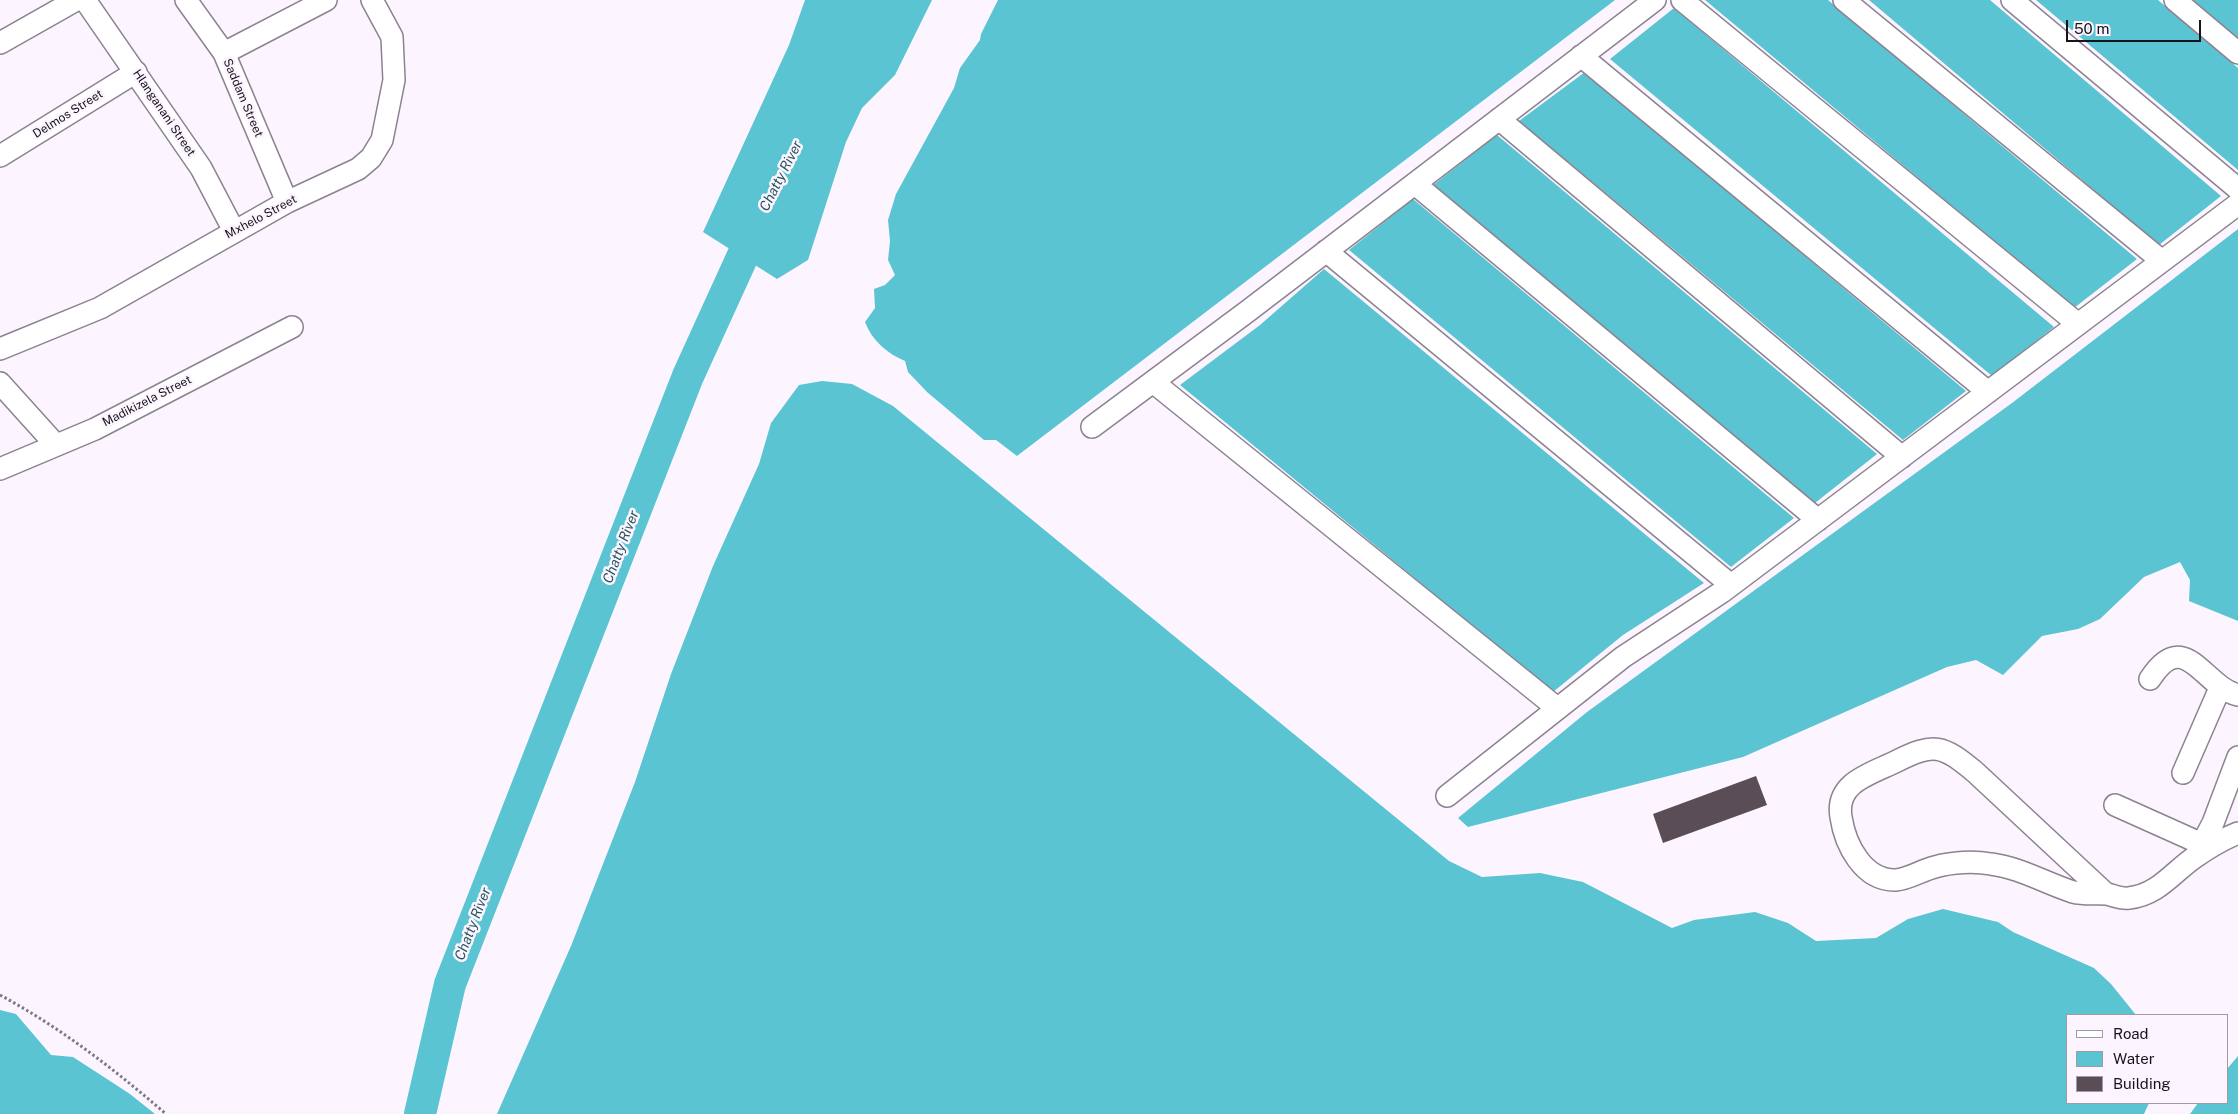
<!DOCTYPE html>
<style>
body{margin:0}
#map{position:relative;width:2238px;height:1114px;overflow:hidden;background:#fcf5ff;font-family:"Public Sans",sans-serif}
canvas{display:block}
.legend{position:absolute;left:2066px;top:1014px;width:162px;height:90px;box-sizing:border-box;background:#fcf5ff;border:1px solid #a09ba3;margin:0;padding:6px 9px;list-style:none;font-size:15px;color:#171419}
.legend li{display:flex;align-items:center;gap:10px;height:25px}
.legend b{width:25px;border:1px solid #a09ba3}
.scale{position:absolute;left:2066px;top:20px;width:135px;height:22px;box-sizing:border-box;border:2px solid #171419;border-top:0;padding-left:6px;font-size:15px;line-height:18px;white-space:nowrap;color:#171419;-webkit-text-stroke:4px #fcf5ff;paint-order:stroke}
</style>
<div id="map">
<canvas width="2238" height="1114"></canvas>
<ul class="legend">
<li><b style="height:6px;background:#fff"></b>Road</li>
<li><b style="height:14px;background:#5ac4d2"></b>Water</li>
<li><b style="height:14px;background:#5a4d56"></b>Building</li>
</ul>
<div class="scale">50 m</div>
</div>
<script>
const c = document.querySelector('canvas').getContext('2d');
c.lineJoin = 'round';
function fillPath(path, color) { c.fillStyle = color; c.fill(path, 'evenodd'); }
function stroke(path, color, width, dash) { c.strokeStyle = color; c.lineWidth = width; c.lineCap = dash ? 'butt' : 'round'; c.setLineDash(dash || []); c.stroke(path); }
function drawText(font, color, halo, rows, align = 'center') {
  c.font = font + ' "Public Sans",sans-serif'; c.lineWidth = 5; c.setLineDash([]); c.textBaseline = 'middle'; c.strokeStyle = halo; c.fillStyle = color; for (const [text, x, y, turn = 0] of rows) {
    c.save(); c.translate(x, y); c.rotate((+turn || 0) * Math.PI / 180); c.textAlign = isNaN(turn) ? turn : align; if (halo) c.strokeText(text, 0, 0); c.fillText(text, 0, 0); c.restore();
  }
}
fillPath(new Path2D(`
 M 805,0 L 932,0 L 895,75 L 862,108 L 846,142 L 808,260 L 777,279 L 703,232 L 789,45 Z
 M 998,0 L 1615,0 L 1017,456 L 996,440 L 984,440 L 927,392 L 908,372 L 905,361 C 888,354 872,341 865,322 L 875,308 L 874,289 L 885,285 L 895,275 L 888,260 L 890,241 L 888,220 L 896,194 L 954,88 L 960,68 L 980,40 L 981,34 Z
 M 1705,0 L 1828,0 L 2137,259 L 2074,308 Z
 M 1869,0 L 1990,0 L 2221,196 L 2159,245 Z
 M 2036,0 L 2158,0 L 2238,68 L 2238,170 Z
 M 2192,0 L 2238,0 L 2238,38 Z
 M 1674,8 L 2054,327 L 1992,376 L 1610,59 Z
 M 1585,72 L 1966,391 L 1903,440 L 1519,121 Z
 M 1497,135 L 1877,454 L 1815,503 L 1432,186 Z
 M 1413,199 L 1794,518 L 1731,567 L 1349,250 Z
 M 2238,229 L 2238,621 L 2189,601 L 2190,580 L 2180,562 L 2144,577 L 2100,619 L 2078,629 L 2042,636 L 2003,675 L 1976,660 L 1947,667 L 1743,757 L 1468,827 L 1458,818 L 1587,712 L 2012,403 Z
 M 1324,269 L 1704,583 L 1623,635 L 1553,692 L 1180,385 L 1260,325 Z
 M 822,381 L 852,384 L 893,406 L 1449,861 L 1482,877 L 1540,873 L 1583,882 L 1672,928 L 1694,920 L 1755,912 L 1788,923 L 1816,941 L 1876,938 L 1908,919 L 1943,909 L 1998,922 L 2013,932 L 2094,968 L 2111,984 L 2136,1015 L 2067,1015 L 2067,1103 L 2149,1103 L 2144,1114 L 497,1114 L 571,946 L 635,782 L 671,674 L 713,566 L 759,464 L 771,423 L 799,385 Z
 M 0,1010 L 16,1014 L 51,1055 L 73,1057 L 130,1094 L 155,1114 L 0,1114 Z
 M 2238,1056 L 2238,1114 L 2190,1114 L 2198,1103 L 2227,1103 L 2227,1069 Z`), '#5ac4d2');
stroke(new Path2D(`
 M 420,1114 L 450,984 L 688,376 L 761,216`), '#5ac4d2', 32);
fillPath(new Path2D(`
 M 1756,776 L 1767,805 L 1663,843 L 1653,814 Z`), '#5a4d56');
const minor = new Path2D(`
 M 85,0 L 201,168 L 234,231
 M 186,0 L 224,53 L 287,202
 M 1682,0 L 2078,324
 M 1844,0 L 2162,261
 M 2012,0 L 2238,189
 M 2175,0 L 2238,53
 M 0,43 L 76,0
 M 224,53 L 326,0
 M 1581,56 L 1988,392
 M 1499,119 L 1902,457
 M 0,156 L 136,72
 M 1415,184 L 1818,520
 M 1326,251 L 1731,585
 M 0,349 L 100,308 L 287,202 L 358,169 L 371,158 L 382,140 L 394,80 L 392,37 L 372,0
 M 1153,382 L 1557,708
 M 0,383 L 55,444
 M 1092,427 L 1248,311 L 1655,0
 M 0,469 L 95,429 L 292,327
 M 2150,679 C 2185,625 2203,687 2238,695
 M 2183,773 L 2220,688
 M 1447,796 L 1623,657 L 1722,592 L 2238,204
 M 2115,805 L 2202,844
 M 2195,857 L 2213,823 L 2238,757
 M 2106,894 L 1975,772 C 1942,745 1935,742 1895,762 C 1870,774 1835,783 1841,817 C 1845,844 1863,881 1896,880 C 1909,879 1922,870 1935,867 C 1952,862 1974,861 1991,864 C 2021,868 2045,883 2073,892 C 2085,895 2096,893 2107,894 C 2115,896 2121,899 2129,898 C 2158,895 2173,872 2195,857 C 2208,848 2223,839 2238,833`);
stroke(minor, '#8c8290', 24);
stroke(new Path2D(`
 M 0,995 C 61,1028 114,1069 166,1114`), '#7f7a82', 3, [2.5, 2.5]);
stroke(minor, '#fff', 21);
drawText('12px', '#171419', '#fcf5ff', [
 ["Saddam Street",243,98,67],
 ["Hlanganani Street",164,113,56],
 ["Delmos Street",68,114,-32],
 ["Mxhelo Street",261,217,-28],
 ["Madikizela Street",147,401,-27]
]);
drawText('italic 14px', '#29575e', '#fcf5ff', [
 ["Chatty River",781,176,-63],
 ["Chatty River",621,547,-69],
 ["Chatty River",473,924,-69]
]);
</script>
